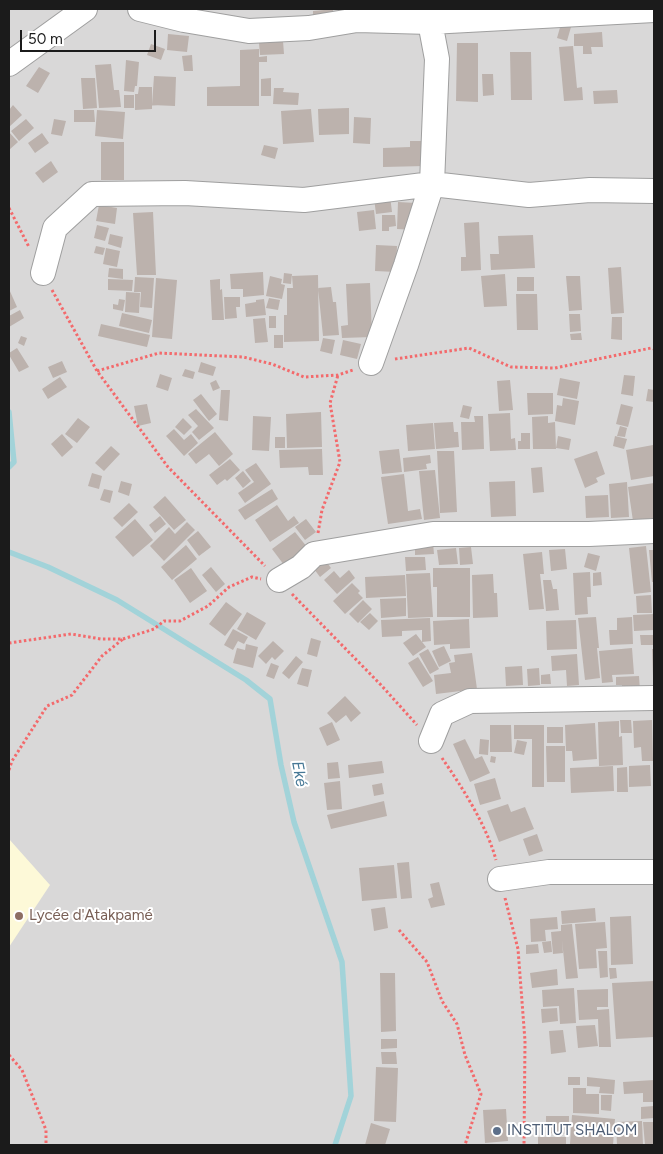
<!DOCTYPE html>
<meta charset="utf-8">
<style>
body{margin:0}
#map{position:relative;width:663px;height:1154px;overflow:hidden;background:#ece7e0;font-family:Figtree,sans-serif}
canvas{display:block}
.frame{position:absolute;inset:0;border:10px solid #1b1b1b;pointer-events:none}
.scale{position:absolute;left:20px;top:30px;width:136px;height:22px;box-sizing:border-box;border:2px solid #1b1b1b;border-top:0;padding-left:6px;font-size:15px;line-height:18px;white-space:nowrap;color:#1b1b1b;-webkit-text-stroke:4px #fff;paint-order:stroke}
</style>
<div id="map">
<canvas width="663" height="1154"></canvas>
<div class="frame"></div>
<div class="scale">50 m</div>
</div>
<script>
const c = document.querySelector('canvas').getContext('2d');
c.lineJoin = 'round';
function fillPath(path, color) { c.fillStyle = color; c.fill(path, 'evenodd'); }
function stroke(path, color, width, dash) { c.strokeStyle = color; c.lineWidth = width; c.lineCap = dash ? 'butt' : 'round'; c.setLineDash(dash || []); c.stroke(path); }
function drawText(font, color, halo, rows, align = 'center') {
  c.font = font + ' Figtree,sans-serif'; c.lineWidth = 4; c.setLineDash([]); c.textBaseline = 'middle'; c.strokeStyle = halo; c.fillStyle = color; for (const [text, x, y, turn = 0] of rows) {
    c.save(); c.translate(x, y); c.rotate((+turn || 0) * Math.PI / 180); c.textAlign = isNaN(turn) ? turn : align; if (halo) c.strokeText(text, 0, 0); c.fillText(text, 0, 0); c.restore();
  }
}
fillPath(new Path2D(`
 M 9,9 L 654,9 L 654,1145 L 9,1145 Z`), '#d9d8d8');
fillPath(new Path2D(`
 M 9,839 L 50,885 L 9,947 Z`), '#fdf9d8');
stroke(new Path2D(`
 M 9,412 L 14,462 L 9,467
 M 9,552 L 48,567 L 117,600 L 246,680 L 270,699 L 281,765 L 294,822 L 342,962 L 351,1096 L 335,1145`), '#a2d3d9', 5.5);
fillPath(new Path2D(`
 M 324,9 L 333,9 L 333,17 L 313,18 L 313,11 L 324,10 Z
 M 561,24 L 571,27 L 567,41 L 557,38 Z
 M 602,32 L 603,47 L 591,47 L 592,54 L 583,54 L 583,46 L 574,46 L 574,34 Z
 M 168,34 L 189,36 L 187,52 L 167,50 Z
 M 283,41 L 284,54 L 260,55 L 259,43 Z
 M 457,43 L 478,43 L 478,102 L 456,101 Z
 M 151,44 L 165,49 L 161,60 L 147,55 Z
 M 573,46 L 577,88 L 582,87 L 583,100 L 564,101 L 559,47 Z
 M 259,49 L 259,57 L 267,56 L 267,62 L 259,62 L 259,106 L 207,106 L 207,87 L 240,86 L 240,50 Z
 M 510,52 L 531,52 L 532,100 L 511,100 Z
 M 192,55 L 193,71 L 184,71 L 182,56 Z
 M 126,60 L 139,62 L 137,86 L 135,86 L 134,92 L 124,91 Z
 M 111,64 L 114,90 L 119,90 L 121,107 L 99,108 L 95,65 Z
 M 39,67 L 50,73 L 38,93 L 26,86 Z
 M 482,74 L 493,74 L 494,95 L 483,96 Z
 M 154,76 L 176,77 L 175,106 L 152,105 Z
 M 81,78 L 95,78 L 97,108 L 83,109 Z
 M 271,78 L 271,96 L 261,96 L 261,79 Z
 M 139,87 L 152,87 L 152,109 L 135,110 L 135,94 L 138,94 Z
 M 274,88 L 284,88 L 283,92 L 299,93 L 298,105 L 273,104 Z
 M 617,90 L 618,103 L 594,104 L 593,91 Z
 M 124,95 L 134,95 L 134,108 L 124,108 Z
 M 13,105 L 22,115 L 9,127 L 9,110 Z
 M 349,108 L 349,134 L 319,135 L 318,109 Z
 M 311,109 L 314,142 L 283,144 L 281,111 Z
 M 74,110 L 94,110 L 95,122 L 74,122 Z
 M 97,110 L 125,112 L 123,139 L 95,136 Z
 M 354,117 L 371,118 L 370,144 L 353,143 Z
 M 26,119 L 34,128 L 19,141 L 11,131 Z
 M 54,119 L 66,121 L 62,136 L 51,134 Z
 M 9,132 L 18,142 L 9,150 Z
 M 42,133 L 49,143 L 35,153 L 28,143 Z
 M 410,141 L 424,141 L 425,166 L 383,167 L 383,148 L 410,147 Z
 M 101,142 L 124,142 L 124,180 L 101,180 Z
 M 264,145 L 278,148 L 275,159 L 261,155 Z
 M 51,161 L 58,172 L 43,183 L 35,173 Z
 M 390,196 L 392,212 L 376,214 L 374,198 Z
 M 398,202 L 416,203 L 415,230 L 397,229 Z
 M 99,205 L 117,208 L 115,224 L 96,221 Z
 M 374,210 L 376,229 L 359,231 L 357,212 Z
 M 153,212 L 156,275 L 137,275 L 133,213 Z
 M 382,215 L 395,215 L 396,226 L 389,227 L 389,231 L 382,231 Z
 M 479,222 L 481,270 L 461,271 L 461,257 L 466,257 L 464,223 Z
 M 97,225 L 109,228 L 105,241 L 94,238 Z
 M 110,234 L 123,237 L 121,248 L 108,244 Z
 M 533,235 L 535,268 L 491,270 L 490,254 L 499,254 L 498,236 Z
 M 376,245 L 397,246 L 396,272 L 375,271 Z
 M 96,246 L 105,248 L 103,255 L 94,253 Z
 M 106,248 L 120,251 L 117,267 L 103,264 Z
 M 621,267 L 624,313 L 611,314 L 608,268 Z
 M 109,268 L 123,269 L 123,279 L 108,277 Z
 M 263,272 L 264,295 L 243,297 L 243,289 L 231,289 L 230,274 Z
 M 284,273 L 292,274 L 291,284 L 283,283 Z
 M 505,274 L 507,306 L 484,307 L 481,276 Z
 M 318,275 L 319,341 L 284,342 L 284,315 L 287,315 L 287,288 L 293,288 L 292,276 Z
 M 270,276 L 282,279 L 281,284 L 285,285 L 282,299 L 266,296 Z
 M 566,276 L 580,276 L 582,310 L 569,311 Z
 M 135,277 L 154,278 L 152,308 L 140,307 L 141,292 L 134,292 Z
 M 517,277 L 534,277 L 534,291 L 517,291 Z
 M 156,278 L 177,280 L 172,339 L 152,337 Z
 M 108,279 L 133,280 L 132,291 L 108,290 Z
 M 220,279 L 220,290 L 222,289 L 224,320 L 212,320 L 210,280 Z
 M 370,283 L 372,337 L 342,338 L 341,326 L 348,325 L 346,284 Z
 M 331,287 L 333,302 L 336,302 L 339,335 L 323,336 L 318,288 Z
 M 9,289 L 17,307 L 9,311 Z
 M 126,292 L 140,293 L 139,313 L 125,312 Z
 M 516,294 L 537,294 L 538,330 L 517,330 Z
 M 224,297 L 240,297 L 240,307 L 236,307 L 237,318 L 225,319 Z
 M 269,298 L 280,300 L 278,310 L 266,308 Z
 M 119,299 L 125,300 L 123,311 L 113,309 L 113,304 L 118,305 Z
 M 264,299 L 266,315 L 246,317 L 245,304 L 256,302 L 256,300 Z
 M 20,310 L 24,318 L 9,327 L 9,316 Z
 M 122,313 L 152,320 L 149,333 L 119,326 Z
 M 569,314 L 580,314 L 581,331 L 570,332 Z
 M 269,316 L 276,316 L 276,328 L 269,328 Z
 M 612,317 L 622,317 L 622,340 L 611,339 Z
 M 265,318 L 268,342 L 255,343 L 253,319 Z
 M 101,324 L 150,335 L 147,347 L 98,336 Z
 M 581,333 L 582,340 L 571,340 L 570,334 Z
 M 274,335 L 283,335 L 283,348 L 274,348 Z
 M 21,336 L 27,338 L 24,346 L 18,343 Z
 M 323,338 L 335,340 L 332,354 L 320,351 Z
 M 343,340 L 361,344 L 357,359 L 340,355 Z
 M 17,348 L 29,367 L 19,372 L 9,355 L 9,353 Z
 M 62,361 L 67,372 L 53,378 L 48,367 Z
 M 201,362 L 216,367 L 213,376 L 198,372 Z
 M 185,369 L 195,372 L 193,379 L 182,376 Z
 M 160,374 L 172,378 L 168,391 L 156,387 Z
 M 624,375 L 635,376 L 633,396 L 621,394 Z
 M 60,377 L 67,387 L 48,399 L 42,389 Z
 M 560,378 L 580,382 L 577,399 L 557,395 Z
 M 216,380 L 220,388 L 213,391 L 210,383 Z
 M 510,380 L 513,410 L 499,411 L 497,381 Z
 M 648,389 L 654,390 L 654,402 L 646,401 Z
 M 221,390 L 230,390 L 228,421 L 219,420 Z
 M 527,393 L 553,393 L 553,414 L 528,415 Z
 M 201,394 L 217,414 L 209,421 L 193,400 Z
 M 563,398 L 579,401 L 575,425 L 555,421 L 557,405 L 562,406 Z
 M 147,404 L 151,423 L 138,426 L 134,406 Z
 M 621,404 L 633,407 L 628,427 L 616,424 Z
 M 463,405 L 472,407 L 469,419 L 460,417 Z
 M 196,409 L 214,428 L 199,440 L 192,432 L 198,426 L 188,415 Z
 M 321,412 L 322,447 L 287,448 L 286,414 Z
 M 510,413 L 511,439 L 515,438 L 516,450 L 490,451 L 488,414 Z
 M 253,416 L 271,417 L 269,451 L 252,450 Z
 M 474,416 L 483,416 L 484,449 L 462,450 L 461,422 L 475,422 Z
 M 548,416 L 548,423 L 555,422 L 556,449 L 533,449 L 532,417 Z
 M 78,418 L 90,427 L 77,443 L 65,434 Z
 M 183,418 L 192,427 L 184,435 L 175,427 Z
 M 453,422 L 454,432 L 458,432 L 459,447 L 436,449 L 434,423 Z
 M 433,423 L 435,449 L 408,451 L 406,425 Z
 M 620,426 L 627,428 L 625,437 L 617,436 Z
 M 174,429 L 184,440 L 191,434 L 198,443 L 184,456 L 166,436 Z
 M 215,432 L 233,454 L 219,466 L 209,454 L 196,464 L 188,454 Z
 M 521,433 L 530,433 L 530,449 L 518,449 L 518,441 L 521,441 Z
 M 62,434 L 73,447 L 62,457 L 51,444 Z
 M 558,436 L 571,439 L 569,450 L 556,448 Z
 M 615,436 L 627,439 L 624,449 L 613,446 Z
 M 275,437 L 285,437 L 285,448 L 275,448 Z
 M 653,445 L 654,476 L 631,480 L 626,450 Z
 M 111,446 L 120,454 L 104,471 L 95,463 Z
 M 322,449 L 323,475 L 309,475 L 308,467 L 280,468 L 279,450 Z
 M 399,449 L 402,472 L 382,474 L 379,451 Z
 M 437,451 L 454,451 L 457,512 L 440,513 Z
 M 597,451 L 605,474 L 596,478 L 598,482 L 585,488 L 574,459 Z
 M 430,455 L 431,463 L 426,464 L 427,469 L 404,472 L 403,458 Z
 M 230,459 L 240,470 L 227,481 L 225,479 L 217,485 L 209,475 Z
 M 256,463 L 271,484 L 245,503 L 238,493 L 254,482 L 245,470 Z
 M 542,467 L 544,492 L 533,493 L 531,468 Z
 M 435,470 L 440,518 L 424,520 L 419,471 Z
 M 243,471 L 251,481 L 243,488 L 235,478 Z
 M 92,473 L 102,476 L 99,489 L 88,486 Z
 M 404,474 L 408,511 L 420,509 L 422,519 L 388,524 L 381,477 Z
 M 121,481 L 132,484 L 129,496 L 118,492 Z
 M 515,481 L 516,516 L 491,517 L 489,482 Z
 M 627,482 L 629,517 L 611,518 L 609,484 Z
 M 654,483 L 654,518 L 633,521 L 628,487 Z
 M 104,489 L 113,491 L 110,503 L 100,500 Z
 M 272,489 L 278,499 L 245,520 L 238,510 Z
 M 608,495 L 609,517 L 586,518 L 585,496 Z
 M 165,496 L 186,520 L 174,530 L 153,507 Z
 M 129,503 L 138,512 L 122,527 L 113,518 Z
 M 277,505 L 288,521 L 294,516 L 299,523 L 270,542 L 255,520 Z
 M 160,516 L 166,524 L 155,533 L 149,525 Z
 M 135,519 L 153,540 L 133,557 L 115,537 Z
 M 306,519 L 316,532 L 305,540 L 295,527 Z
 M 187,522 L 195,530 L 164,561 L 150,546 L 169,527 L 175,534 Z
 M 198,531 L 211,547 L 199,556 L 187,540 Z
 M 295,532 L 307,547 L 284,565 L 272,549 Z
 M 415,543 L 433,543 L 434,554 L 415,555 Z
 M 186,545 L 197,559 L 172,580 L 161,567 Z
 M 646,546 L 651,592 L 634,594 L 629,548 Z
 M 471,547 L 473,564 L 460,565 L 459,548 Z
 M 456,548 L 458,564 L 439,565 L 437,550 Z
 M 565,549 L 567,569 L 551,571 L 549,550 Z
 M 649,550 L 654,550 L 654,582 L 652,582 Z
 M 542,552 L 544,574 L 540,574 L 544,609 L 529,610 L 523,554 Z
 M 588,553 L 600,556 L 596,571 L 584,567 Z
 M 405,557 L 425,557 L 426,570 L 406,571 Z
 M 325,560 L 331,568 L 320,577 L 314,569 Z
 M 211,567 L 225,584 L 216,592 L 202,575 Z
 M 191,568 L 207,591 L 190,603 L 174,580 Z
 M 433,568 L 470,568 L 470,617 L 437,617 L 437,587 L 433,587 Z
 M 349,570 L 355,578 L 337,594 L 324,580 L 334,571 L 340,578 Z
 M 590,572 L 591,597 L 587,597 L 588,614 L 575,615 L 573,573 Z
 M 601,572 L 602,585 L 593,586 L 593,573 Z
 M 430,573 L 433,617 L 408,618 L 406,574 Z
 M 493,574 L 494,593 L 497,593 L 498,617 L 473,618 L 472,575 Z
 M 405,575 L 406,596 L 366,598 L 365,577 Z
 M 543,580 L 551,580 L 553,589 L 557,589 L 559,610 L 546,611 Z
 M 352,583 L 360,591 L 358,593 L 363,598 L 345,614 L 333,601 Z
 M 651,595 L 652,613 L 637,613 L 636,596 Z
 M 406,598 L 406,616 L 381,618 L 380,599 Z
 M 363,600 L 372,609 L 358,623 L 349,614 Z
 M 226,602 L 242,614 L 225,636 L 209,624 Z
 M 247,612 L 266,623 L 256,640 L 237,629 Z
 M 370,613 L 378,621 L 369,630 L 360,622 Z
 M 654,614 L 654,630 L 634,631 L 633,615 Z
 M 596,617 L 599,648 L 597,648 L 600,678 L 585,680 L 578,618 Z
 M 632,617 L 633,644 L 610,645 L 609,630 L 617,630 L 617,618 Z
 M 430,618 L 431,641 L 422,642 L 422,630 L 402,631 L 402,636 L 382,637 L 381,620 Z
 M 469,619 L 470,648 L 450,649 L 450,644 L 434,645 L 433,621 Z
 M 576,620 L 577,649 L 547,650 L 546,621 Z
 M 233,629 L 248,637 L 244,644 L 238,641 L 233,650 L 224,645 Z
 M 416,634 L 426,647 L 413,656 L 403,643 Z
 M 640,635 L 654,635 L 654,645 L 641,645 Z
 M 311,638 L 321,641 L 317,657 L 307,654 Z
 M 273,641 L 284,651 L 275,660 L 272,657 L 266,664 L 258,656 Z
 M 246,644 L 258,647 L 253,668 L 233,663 L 237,648 L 245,650 Z
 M 444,646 L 451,661 L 439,667 L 432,651 Z
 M 632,648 L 634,674 L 612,675 L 613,682 L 602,683 L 599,651 Z
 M 428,649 L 439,669 L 430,674 L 419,654 Z
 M 652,649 L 654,649 L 654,677 L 653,677 Z
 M 472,653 L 477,689 L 436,694 L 434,675 L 451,673 L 449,663 L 455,662 L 454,655 Z
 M 577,654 L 579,685 L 567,686 L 566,670 L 552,671 L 551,656 Z
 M 296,656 L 303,662 L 289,679 L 282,673 Z
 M 418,657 L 433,681 L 423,687 L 408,663 Z
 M 271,663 L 279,666 L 274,679 L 266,676 Z
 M 522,666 L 523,685 L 506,686 L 505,667 Z
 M 302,668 L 312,670 L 308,687 L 297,684 Z
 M 539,668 L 540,685 L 528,686 L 527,669 Z
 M 550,674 L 551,684 L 541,684 L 541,675 Z
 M 639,676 L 640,691 L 622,691 L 622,685 L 616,685 L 616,677 Z
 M 345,696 L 361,713 L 351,722 L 346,715 L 336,723 L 327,713 Z
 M 620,720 L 631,720 L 632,733 L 621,733 Z
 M 652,720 L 653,761 L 642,761 L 641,747 L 634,748 L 633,721 Z
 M 619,721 L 619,737 L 622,736 L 623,765 L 599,766 L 598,722 Z
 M 332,722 L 340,740 L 327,746 L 319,728 Z
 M 595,723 L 597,759 L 573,761 L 572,751 L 566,751 L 565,725 Z
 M 490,725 L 511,725 L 512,752 L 490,752 Z
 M 514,725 L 544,725 L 544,787 L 532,787 L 532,739 L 514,739 Z
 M 547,727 L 563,727 L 563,743 L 547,743 Z
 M 465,739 L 475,759 L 482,756 L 490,773 L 470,782 L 453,744 Z
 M 480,739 L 489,740 L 488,755 L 479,754 Z
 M 517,740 L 527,742 L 524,755 L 514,753 Z
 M 546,746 L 565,746 L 565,782 L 547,782 Z
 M 491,756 L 496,757 L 495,763 L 490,762 Z
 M 382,761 L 384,773 L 349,778 L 348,765 Z
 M 338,762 L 340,778 L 328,779 L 327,763 Z
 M 650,765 L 651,786 L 629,787 L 629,766 Z
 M 613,766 L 614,791 L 571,793 L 570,768 Z
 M 627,767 L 628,792 L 617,792 L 617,768 Z
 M 495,778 L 501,799 L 480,805 L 474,784 Z
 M 340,781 L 342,809 L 327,810 L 324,783 Z
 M 382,783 L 384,794 L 374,796 L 372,785 Z
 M 384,801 L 387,816 L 331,829 L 327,815 Z
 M 508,804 L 511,812 L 525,807 L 534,829 L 499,842 L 487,811 Z
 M 537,834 L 543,851 L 529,856 L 523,839 Z
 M 409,862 L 412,898 L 401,899 L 397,863 Z
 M 394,865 L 397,898 L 362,901 L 359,868 Z
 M 439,882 L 445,905 L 431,908 L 428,899 L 433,897 L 430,884 Z
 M 385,907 L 388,928 L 374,931 L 371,909 Z
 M 595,908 L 596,921 L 562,924 L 561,911 Z
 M 631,916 L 633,964 L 611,965 L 610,917 Z
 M 557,917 L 558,929 L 545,930 L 546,941 L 531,942 L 530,919 Z
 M 605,922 L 607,948 L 596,949 L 597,968 L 579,969 L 575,924 Z
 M 572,924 L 578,978 L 566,979 L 562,940 L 563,953 L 553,954 L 551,932 L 561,931 L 561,925 Z
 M 551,941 L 552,952 L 544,953 L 542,942 Z
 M 538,944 L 539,953 L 526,954 L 526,945 Z
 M 598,951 L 607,951 L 608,977 L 600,978 Z
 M 609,968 L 616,968 L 617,978 L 610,979 Z
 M 557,969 L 558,985 L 532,988 L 530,973 Z
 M 380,973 L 395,973 L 396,1031 L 381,1032 Z
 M 654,981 L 654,1037 L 616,1039 L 612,983 Z
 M 574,988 L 576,1023 L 560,1024 L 559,1006 L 543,1007 L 542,990 Z
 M 608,989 L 608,1007 L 597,1007 L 597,1010 L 609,1009 L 611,1047 L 599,1047 L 598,1019 L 579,1020 L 577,990 Z
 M 557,1008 L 558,1021 L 542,1023 L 541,1009 Z
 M 595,1025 L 598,1046 L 578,1048 L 576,1026 Z
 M 563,1030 L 566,1052 L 551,1054 L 549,1031 Z
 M 381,1039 L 397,1039 L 397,1048 L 381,1049 Z
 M 381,1052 L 396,1052 L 397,1064 L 382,1064 Z
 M 376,1067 L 398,1068 L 396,1122 L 374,1121 Z
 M 568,1077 L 580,1077 L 580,1085 L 568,1085 Z
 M 587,1077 L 615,1080 L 614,1094 L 599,1093 L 600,1087 L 587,1086 Z
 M 654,1080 L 654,1102 L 643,1102 L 643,1093 L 624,1094 L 623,1082 Z
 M 573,1088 L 586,1088 L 586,1094 L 599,1094 L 599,1114 L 573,1113 Z
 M 601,1095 L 612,1095 L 611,1111 L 601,1110 Z
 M 654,1106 L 654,1118 L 641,1119 L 641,1107 Z
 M 506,1109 L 508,1141 L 485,1143 L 483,1110 Z
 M 572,1115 L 615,1119 L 613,1145 L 570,1144 Z
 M 546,1116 L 569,1116 L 569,1134 L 546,1133 Z
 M 642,1121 L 643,1145 L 617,1145 L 616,1122 Z
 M 643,1122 L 654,1122 L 654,1145 L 645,1145 Z
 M 371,1123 L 390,1129 L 385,1145 L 365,1145 Z
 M 538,1137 L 566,1137 L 566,1145 L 538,1145 Z`), '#bcb2ad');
const minor = new Path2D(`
 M 140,9 L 184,20 L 249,31 L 309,28 L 357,20 L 430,22 L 654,10
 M 9,64 L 85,9
 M 43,273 L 55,228 L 92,194 L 185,193 L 304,200 L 432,184 L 529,195 L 590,190 L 654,191
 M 371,363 L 406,265 L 432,184 L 437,59 L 430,22
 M 279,580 L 301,567 L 314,554 L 433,534 L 589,534 L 654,531
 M 431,741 L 442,714 L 470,701 L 654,698
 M 500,879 L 549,872 L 654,872`);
stroke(minor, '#9f9f9f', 26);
stroke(new Path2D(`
 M 9,208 L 29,247
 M 52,290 L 97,371 L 168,467 L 265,566
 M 395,359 L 469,348 L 511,367 L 555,368 L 651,348 L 654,349
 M 97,371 L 159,353 L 243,357 L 272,364 L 304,377 L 338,375 L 353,370
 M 318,533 L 322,510 L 340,462 L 330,403 L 338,375
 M 292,594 L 381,685 L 417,725
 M 9,643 L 71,634 L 101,639 L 123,639 L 154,629 L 164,621 L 180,621 L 208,606 L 229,587 L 252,577 L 261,579
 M 442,758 C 462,787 487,826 496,860
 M 9,770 L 12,761 L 47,706 L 72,695 L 102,656 L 123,639
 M 505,898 L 518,949 L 525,1041 L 524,1145
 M 399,930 L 427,962 L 442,1001 L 457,1024 L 465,1055 L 481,1094 L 465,1145
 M 9,1055 L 22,1070 L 46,1130 L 46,1145`), '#f36a6c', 3, [2.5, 2.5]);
stroke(minor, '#fff', 24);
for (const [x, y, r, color] of [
 [19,916,5,"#8d6e63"],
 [497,1131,5,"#5c6f8a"]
]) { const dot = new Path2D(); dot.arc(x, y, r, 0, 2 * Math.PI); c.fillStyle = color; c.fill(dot); stroke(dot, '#fff', 2); }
drawText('15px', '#785e54', '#fff', [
 ["Lycée d'Atakpamé",29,916]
], 'left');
drawText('15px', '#4e5e75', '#fff', [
 ["INSTITUT SHALOM",507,1131]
], 'left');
drawText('italic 16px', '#467896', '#fff', [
 ["Eké",299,774,79]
]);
</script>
